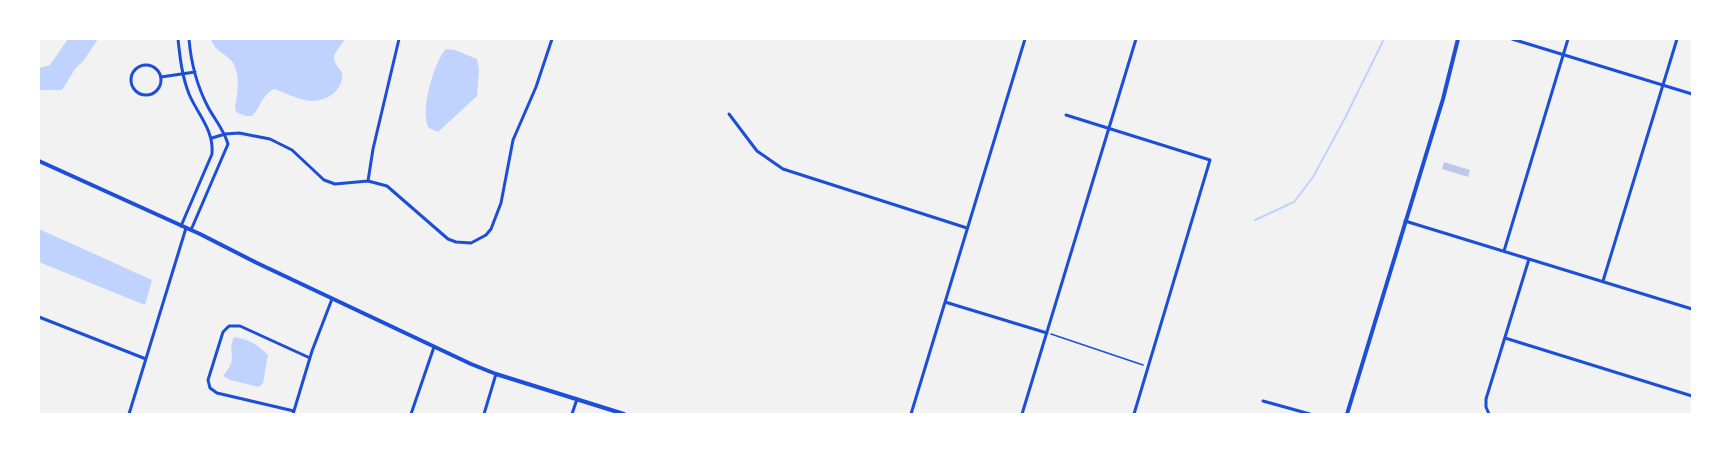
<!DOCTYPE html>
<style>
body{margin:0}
#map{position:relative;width:1731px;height:453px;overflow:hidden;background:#f2f2f2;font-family:"PT Sans Narrow",sans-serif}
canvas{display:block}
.frame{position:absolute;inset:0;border:40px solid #fff;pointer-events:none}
</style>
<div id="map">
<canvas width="1731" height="453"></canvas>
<div class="frame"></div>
</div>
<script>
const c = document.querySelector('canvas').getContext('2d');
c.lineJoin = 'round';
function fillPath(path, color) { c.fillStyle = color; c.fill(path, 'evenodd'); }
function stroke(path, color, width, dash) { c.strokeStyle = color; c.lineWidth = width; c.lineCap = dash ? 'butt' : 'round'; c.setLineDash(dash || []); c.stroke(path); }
fillPath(new Path2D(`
 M 68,39 L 98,39 L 84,60 L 75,69 L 62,90 L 39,90 L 39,68 L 50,65 Z
 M 211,39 L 345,39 C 335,55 328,56 342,72 C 344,90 328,101 311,101 C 299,100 286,93 274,89 C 261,96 261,107 252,116 L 246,116 L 236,112 L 235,106 C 238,96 240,73 233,63 C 226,53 214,51 211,39 Z
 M 446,49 L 455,50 L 477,59 L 479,69 L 477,96 L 438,132 L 429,128 C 419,114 434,61 446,49 Z
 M 39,229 L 152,280 L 145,305 L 39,262 Z
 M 234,337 C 248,339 259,345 268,355 L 263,383 L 259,387 L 230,380 L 223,376 C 240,356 226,354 234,337 Z`), '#bfd3fe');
stroke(new Path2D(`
 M 1255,220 L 1294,202 L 1313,177 L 1345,118 L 1384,39`), '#bfd3fe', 2);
fillPath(new Path2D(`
 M 1444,162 L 1470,170 L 1468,177 L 1442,169 Z`), '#bdc9ec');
stroke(new Path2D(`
 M 1051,334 L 1143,365`), '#1d4ed8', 1.5);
stroke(new Path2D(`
 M 178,39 C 180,58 182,76 189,94 C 198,115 214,130 212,154 L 181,226
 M 189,39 C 191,63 197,86 208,107 C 215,120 224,130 228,144 L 191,230
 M 1512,39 L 1692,94
 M131 80a15 15 0 1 1 30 0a15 15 0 1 1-30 0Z
 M 161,77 L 195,72
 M 729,114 L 757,151 L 783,169 L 967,228
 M 1066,115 L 1210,160 L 1134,414
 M 212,138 L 225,134 L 239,133 L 270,139 L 292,150 L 324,180 L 335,184 L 368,181 L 387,186 L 448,239 L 456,242 L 471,243 L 486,235 L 491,229 L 501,203 L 513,140 L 536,87 L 552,39
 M 368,181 L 373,149 L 399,39
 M 1405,221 L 1692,309
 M 1504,251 L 1568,39
 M 1603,281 L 1677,39
 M 945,302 L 1047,333
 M 39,317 L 146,359
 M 1505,338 L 1692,396
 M 1263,401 L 1310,414
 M 294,411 L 217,393 L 210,388 L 208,380 L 223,332 L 229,326 L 240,326 L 310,358
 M 129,414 L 186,228
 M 293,414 L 312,351 L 332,299
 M 411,414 L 434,347
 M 484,414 L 496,374
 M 572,414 L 577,399
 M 911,414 L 1025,39
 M 1022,414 L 1136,39
 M 1489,414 L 1486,407 L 1486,399 L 1529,259`), '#1d4ed8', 3);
stroke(new Path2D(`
 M 39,161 L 200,234 L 257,263 L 471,364 L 496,374 L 624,414
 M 1347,414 L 1443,99 L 1458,39`), '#1d4ed8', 4);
</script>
